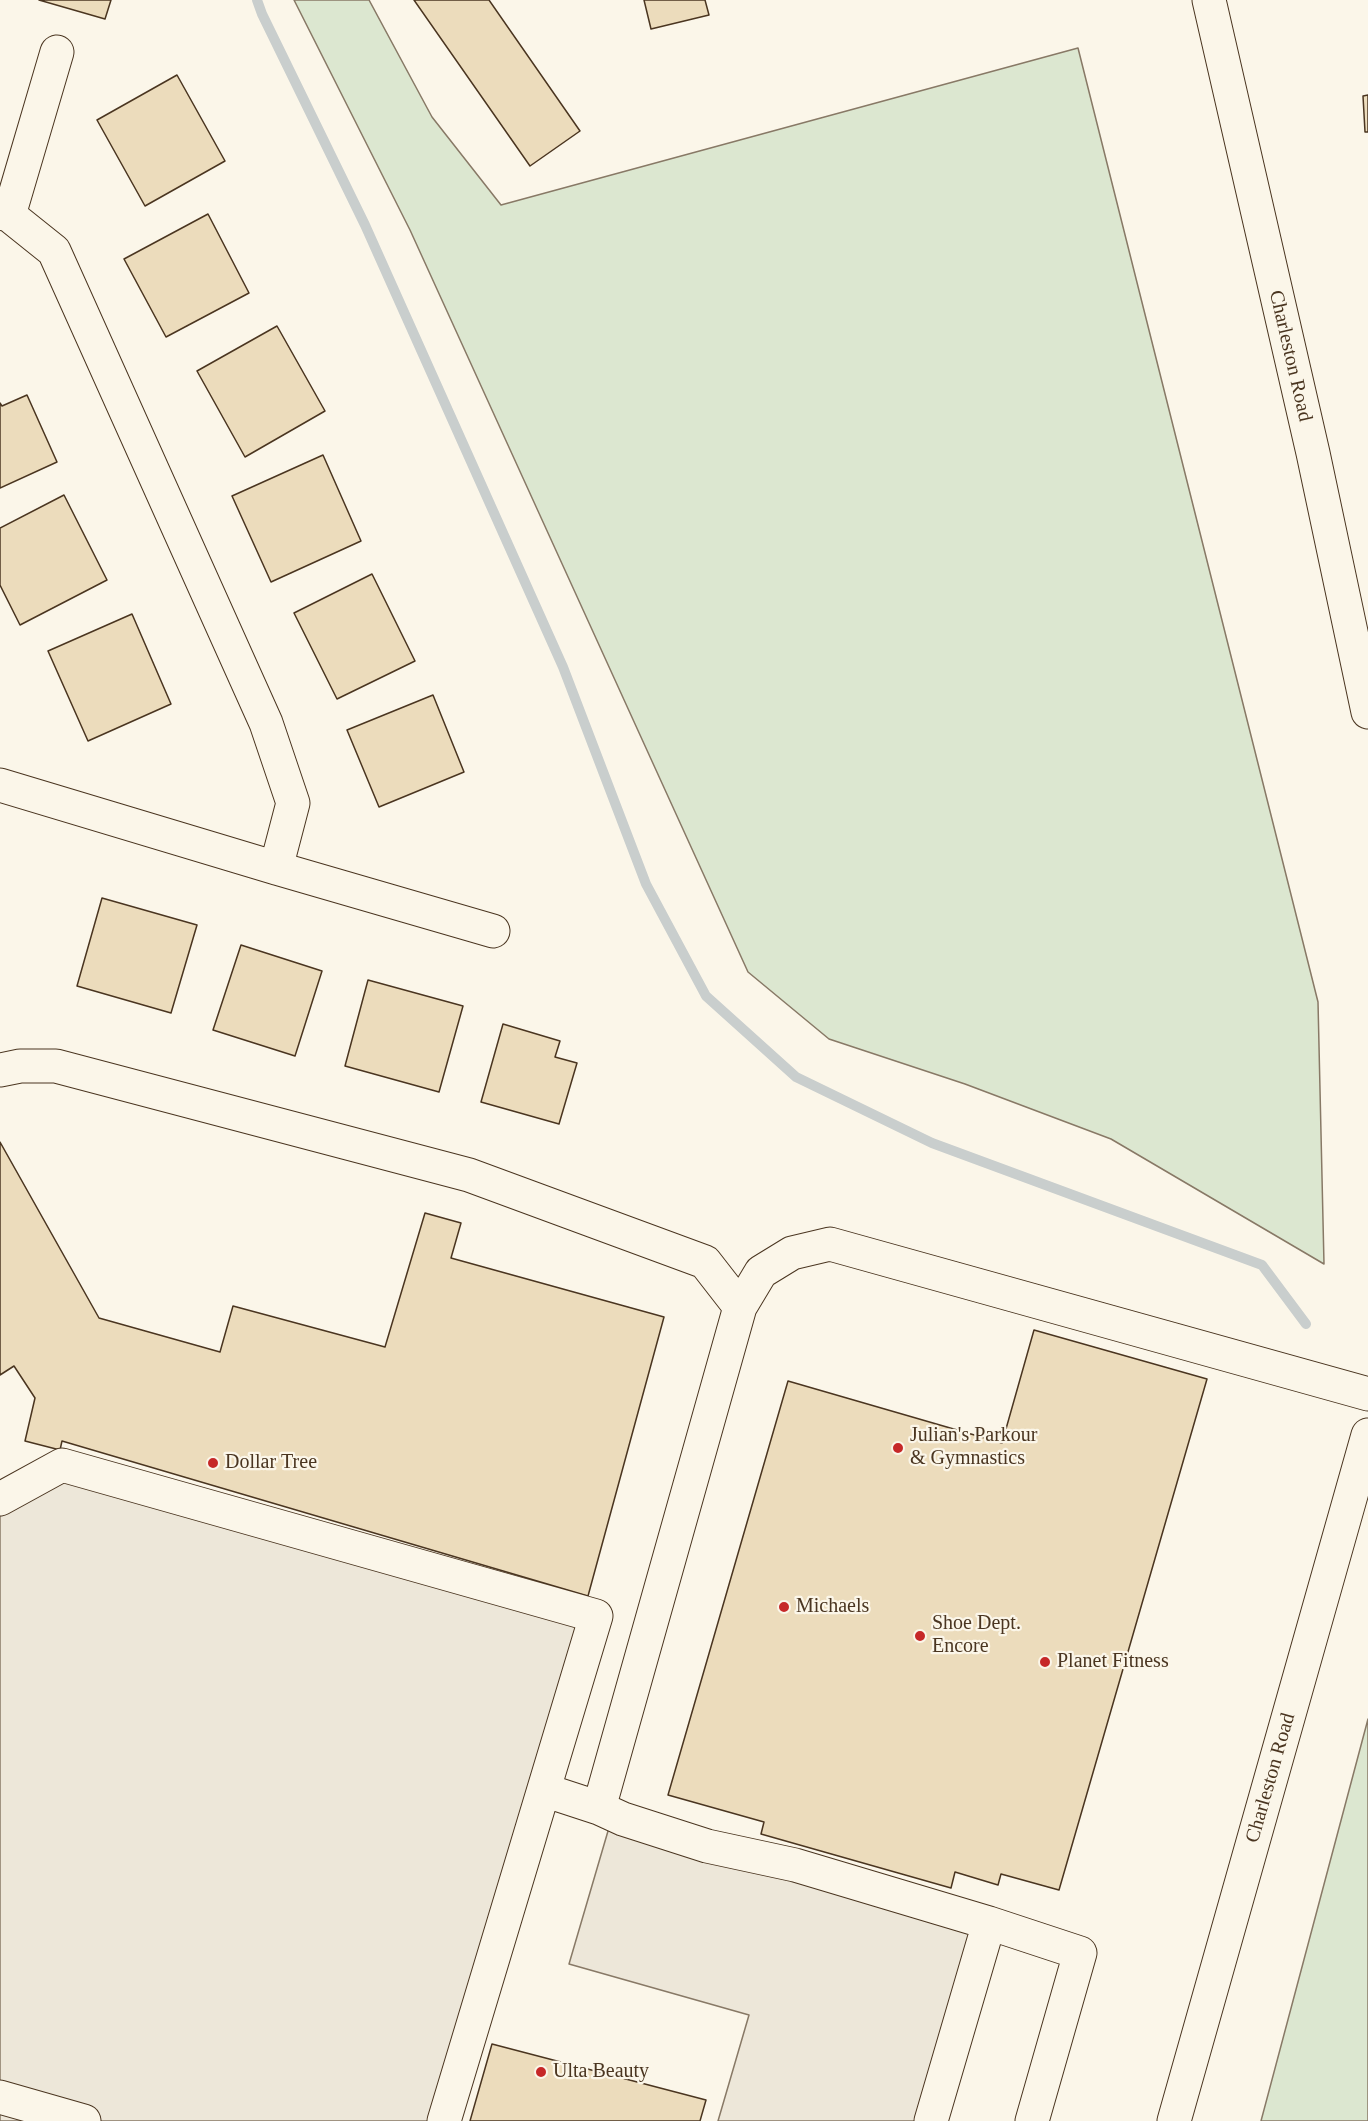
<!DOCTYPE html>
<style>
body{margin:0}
canvas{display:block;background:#fbf6e9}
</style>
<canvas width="1368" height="2121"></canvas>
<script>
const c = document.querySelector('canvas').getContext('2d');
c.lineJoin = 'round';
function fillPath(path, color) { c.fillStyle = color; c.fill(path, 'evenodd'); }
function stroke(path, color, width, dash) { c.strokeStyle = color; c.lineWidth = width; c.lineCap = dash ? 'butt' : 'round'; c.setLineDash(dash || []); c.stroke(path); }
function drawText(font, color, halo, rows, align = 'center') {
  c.font = font + ' Georgia,serif'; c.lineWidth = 4.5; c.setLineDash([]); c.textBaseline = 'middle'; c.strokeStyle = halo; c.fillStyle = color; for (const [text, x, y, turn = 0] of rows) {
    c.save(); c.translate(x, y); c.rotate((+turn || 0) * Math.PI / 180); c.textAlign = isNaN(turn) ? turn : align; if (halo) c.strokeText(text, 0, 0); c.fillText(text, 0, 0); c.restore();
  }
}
const green = new Path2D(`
 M 294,0 L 369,0 L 432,117 L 501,205 L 1078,48 L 1318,1002 L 1324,1264 L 1111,1139 L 965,1084 L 829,1039 L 748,972 L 410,230 Z
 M 1368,1719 L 1368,2121 L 1261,2121 Z`);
fillPath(green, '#dce7d0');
stroke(green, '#887966', 1.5);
const parking = new Path2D(`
 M 62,1465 L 596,1616 L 444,2121 L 0,2121 L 0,1499 Z
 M 613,1814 L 989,1923 L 931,2121 L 718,2121 L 749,2015 L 569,1964 Z`);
fillPath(parking, '#ede7d9');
stroke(parking, '#887966', 1.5);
stroke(new Path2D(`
 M 257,0 L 262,14 L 365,225 L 563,667 L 646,884 L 706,996 L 796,1077 L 932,1143 L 1262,1265 L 1306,1324`), '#c9cecd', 10);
const building = new Path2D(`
 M 39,0 L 111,0 L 105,19 Z
 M 414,0 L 489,0 L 580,131 L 530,166 Z
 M 644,0 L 705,0 L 709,15 L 651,29 Z
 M 177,75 L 225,161 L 145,206 L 97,120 Z
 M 1368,95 L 1368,132 L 1365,132 L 1363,96 Z
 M 208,214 L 249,293 L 166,337 L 124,259 Z
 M 277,326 L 325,411 L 245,457 L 197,371 Z
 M 27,395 L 57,462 L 0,488 L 0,403 L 2,406 Z
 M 323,455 L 361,541 L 271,582 L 232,496 Z
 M 64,495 L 107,580 L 20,625 L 0,585 L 0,528 Z
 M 372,574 L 415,661 L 337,699 L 294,613 Z
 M 132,614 L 171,704 L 88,741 L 48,651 Z
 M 433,695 L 464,772 L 379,807 L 347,730 Z
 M 102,898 L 197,925 L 171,1013 L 77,986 Z
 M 241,945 L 322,971 L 295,1056 L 213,1030 Z
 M 368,980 L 463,1006 L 439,1092 L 345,1066 Z
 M 503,1024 L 560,1041 L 555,1057 L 577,1063 L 559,1124 L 481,1102 Z
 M 0,1142 L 99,1318 L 220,1352 L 233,1306 L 385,1347 L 425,1213 L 461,1223 L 451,1258 L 664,1317 L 588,1596 L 62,1441 L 60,1450 L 25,1441 L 35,1398 L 14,1366 L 0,1375 Z
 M 1034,1330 L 1207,1379 L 1059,1890 L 1001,1874 L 998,1885 L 955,1872 L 951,1888 L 761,1834 L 764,1822 L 668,1795 L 788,1381 L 1002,1443 Z
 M 492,2044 L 706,2100 L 700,2121 L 470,2121 Z`);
fillPath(building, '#ecdcbc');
stroke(building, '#4a3520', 1.5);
const minor = new Path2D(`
 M 0,213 L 9,215 L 54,251 L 266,723 L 293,803 L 276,868
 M 9,215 L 57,52
 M 0,785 L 276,868 L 493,931
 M 0,1070 L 20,1066 L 56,1066 L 469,1175 L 705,1262 L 740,1307
 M 0,1499 L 62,1465 L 596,1616 L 444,2121
 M 544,1790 L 599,1808 L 623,1819 L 707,1846 L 795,1865 L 989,1923 L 931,2121
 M 599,1808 L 740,1307 L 761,1272 L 792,1253 L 830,1244 L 1368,1394
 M 989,1923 L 1080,1953 L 1032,2121
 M 0,2097 L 84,2121`);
const major = new Path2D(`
 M 1209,0 L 1313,453 L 1368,712
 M 1174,2121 L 1368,1435`);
stroke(minor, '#4a3520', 35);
stroke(major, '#4a3520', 35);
stroke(minor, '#fbf6e9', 33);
stroke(major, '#fbf6e9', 33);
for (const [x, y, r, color] of [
 [898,1448,6,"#c62828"],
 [213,1463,6,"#c62828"],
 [784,1607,6,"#c62828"],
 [920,1636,6,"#c62828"],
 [1045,1662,6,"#c62828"],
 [541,2072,6,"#c62828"]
]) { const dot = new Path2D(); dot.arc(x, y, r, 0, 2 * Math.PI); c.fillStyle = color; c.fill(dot); stroke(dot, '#fbf6e9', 2); }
drawText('20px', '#4a3520', '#fbf6e9', [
 ["Charleston Road",1290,356,77],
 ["Charleston Road",1271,1778,-74]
]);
drawText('20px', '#4a3520', '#fbf6e9', [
 ["Julian's Parkour",910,1436],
 ["& Gymnastics",910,1459],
 ["Dollar Tree",225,1463],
 ["Michaels",796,1607],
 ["Shoe Dept.",932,1624],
 ["Encore",932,1647],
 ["Planet Fitness",1057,1662],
 ["Ulta Beauty",553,2072]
], 'left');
</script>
